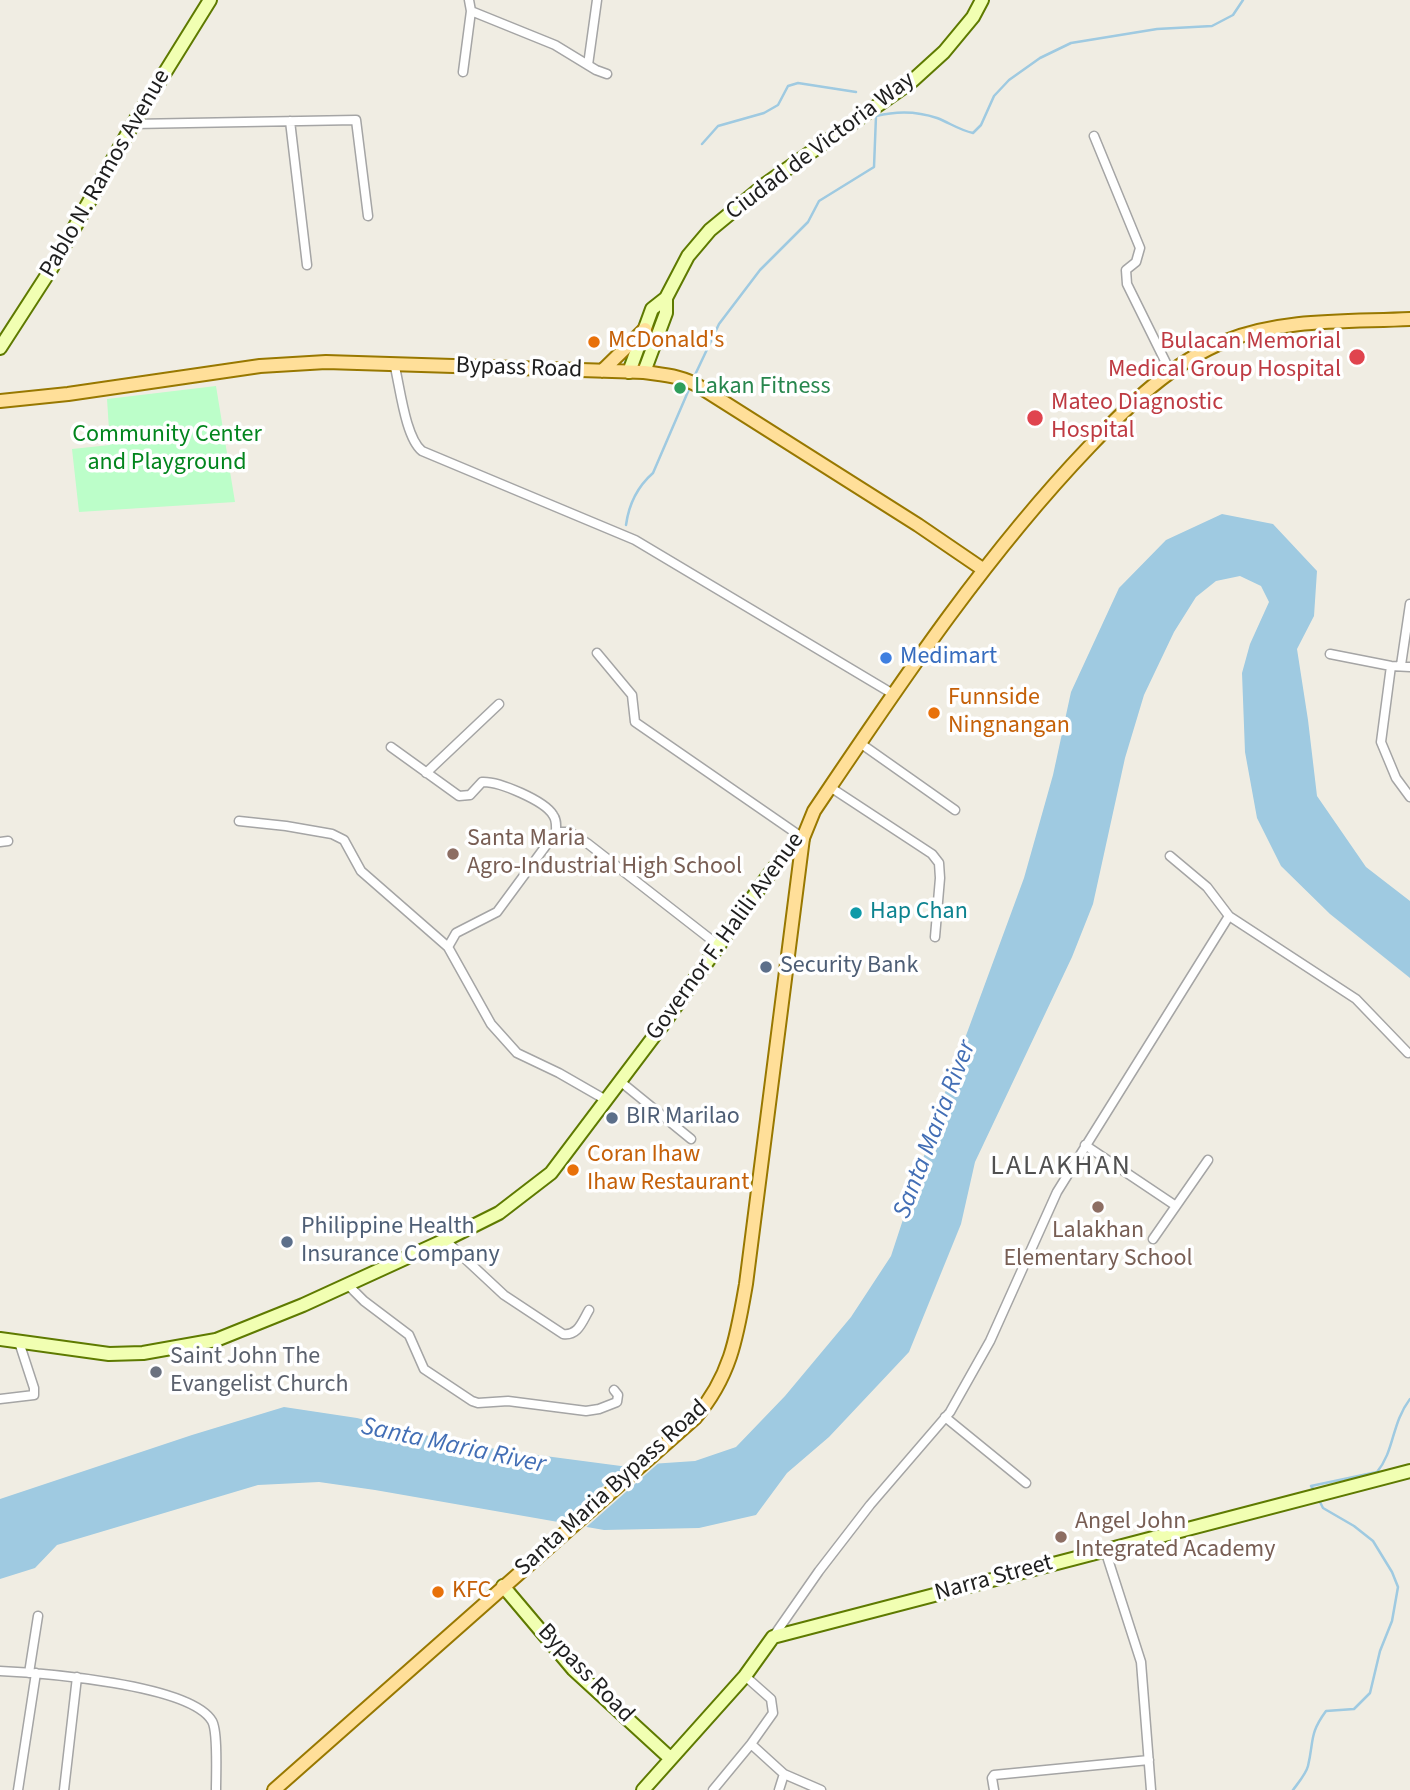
<!DOCTYPE html>
<style>
body{margin:0}
canvas{display:block;background:#f0ede3}
</style>
<canvas width="1410" height="1790"></canvas>
<script>
const c = document.querySelector('canvas').getContext('2d');
c.lineJoin = 'round';
function fillPath(path, color) { c.fillStyle = color; c.fill(path, 'evenodd'); }
function stroke(path, color, width, dash) { c.strokeStyle = color; c.lineWidth = width; c.lineCap = dash ? 'butt' : 'round'; c.setLineDash(dash || []); c.stroke(path); }
function drawText(font, color, halo, rows, align = 'center') {
  c.font = font + ' "Source Sans 3",sans-serif'; c.lineWidth = 7; c.setLineDash([]); c.textBaseline = 'middle'; c.strokeStyle = halo; c.fillStyle = color; for (const [text, x, y, turn = 0] of rows) {
    c.save(); c.translate(x, y); c.rotate((+turn || 0) * Math.PI / 180); c.textAlign = isNaN(turn) ? turn : align; if (halo) c.strokeText(text, 0, 0); c.fillText(text, 0, 0); c.restore();
  }
}
fillPath(new Path2D(`
 M 216,386 L 235,502 L 79,512 L 72,449 L 110,445 L 107,399 Z`), '#bcfec9');
fillPath(new Path2D(`
 M 1222,514 L 1273,524 L 1317,571 L 1314,616 L 1297,649 L 1308,720 L 1317,796 L 1366,867 L 1410,901 L 1410,978 L 1330,914 L 1281,866 L 1257,818 L 1245,752 L 1242,673 L 1250,644 L 1269,602 L 1261,586 L 1240,576 L 1216,581 L 1196,597 L 1174,632 L 1144,695 L 1125,758 L 1093,904 L 1072,957 L 975,1162 L 961,1224 L 909,1352 L 829,1437 L 787,1473 L 756,1515 L 699,1528 L 604,1530 L 375,1490 L 319,1482 L 258,1485 L 57,1545 L 35,1568 L 0,1579 L 0,1499 L 192,1435 L 284,1407 L 357,1418 L 441,1439 L 507,1451 L 621,1466 L 695,1461 L 736,1447 L 785,1396 L 851,1317 L 891,1256 L 943,1098 L 1024,878 L 1053,775 L 1071,692 L 1119,588 L 1166,540 Z`), '#9fcae1');
fillPath(new Path2D(`
 M 662,1460 L 583,1530 L 559,1525 L 630,1462 Z`), '#f0ede3');
stroke(new Path2D(`
 M 702,144 L 718,126 L 764,113 L 778,105 L 788,86 L 798,83 L 856,92
 M 694,377 L 719,324 L 760,270 L 808,222 L 819,201 L 874,167 L 876,116 C 896,111 917,111 937,118 C 950,123 959,130 973,133 L 981,125 L 994,96 L 1009,80 L 1040,58 L 1071,43 L 1157,29 L 1212,26 L 1233,15 L 1243,0
 M 626,525 C 629,503 637,487 653,473 L 690,387
 M 1314,1490 L 1311,1486 L 1377,1472 C 1395,1450 1391,1424 1410,1399
 M 1293,1790 C 1298,1783 1306,1774 1308,1766 C 1314,1741 1309,1734 1326,1711 L 1354,1709 L 1370,1693 L 1380,1651 L 1392,1621 L 1398,1587 L 1392,1572 L 1373,1541 L 1354,1526 L 1323,1508 L 1319,1500`), '#9fcae1', 2.5);
const street = new Path2D(`
 M 471,11 L 555,45 L 596,70 L 607,74
 M 588,65 L 597,0
 M 463,72 L 471,11 L 469,0
 M 290,121 L 307,265
 M 133,124 L 356,120 L 368,216
 M 1094,136 L 1140,248 L 1136,262 L 1126,270 L 1127,284 L 1171,373
 M 394,363 C 400,386 405,437 422,451 L 635,540 L 893,694
 M 597,653 L 632,695 L 635,722 L 803,838
 M 1330,654 L 1391,666 L 1410,667
 M 1401,665 L 1410,604
 M 1391,666 L 1381,742 L 1396,778 L 1410,797
 M 860,743 L 955,810
 M 391,747 L 459,796 L 470,795 L 482,782 C 499,781 545,801 553,815 C 557,820 556,826 556,832 L 497,912 L 456,933 L 448,947 L 491,1024 L 517,1053 L 559,1073 L 606,1100
 M 426,773 L 499,704
 M 830,787 L 932,854 L 939,863 L 940,878 L 935,937
 M 239,821 L 286,826 L 332,834 L 344,840 L 361,871 L 448,947
 M 556,832 L 570,832 L 587,843 L 718,945
 M 0,842 L 8,841
 M 1170,856 L 1207,887 L 1229,916 L 1356,999 L 1408,1053
 M 621,1082 L 691,1139
 M 1085,1145 L 1176,1206
 M 1153,1239 L 1208,1160
 M 445,1240 L 504,1295 L 563,1334 C 578,1336 582,1322 589,1310
 M 347,1284 L 364,1301 L 409,1335 L 424,1369 L 472,1401 L 478,1403 L 508,1401 L 586,1411 L 599,1409 L 617,1402 L 618,1395 L 614,1390
 M 0,1399 L 34,1395 L 34,1388 L 19,1342
 M 945,1417 L 1026,1483
 M 1105,1550 L 1141,1662 L 1151,1790
 M 773,1637 L 819,1571 L 870,1505 L 950,1412 L 990,1341 L 1057,1192 L 1229,916
 M 0,1671 C 41,1673 190,1684 212,1721 C 218,1731 216,1775 216,1790
 M 29,1673 L 38,1616
 M 751,1744 L 784,1774 L 821,1790
 M 18,1790 L 36,1673
 M 64,1790 L 77,1677
 M 713,1790 L 751,1744 L 773,1713 L 771,1699 L 745,1676
 M 779,1790 L 784,1774
 M 994,1790 L 992,1778 L 994,1775 L 1149,1760`);
const secondary = new Path2D(`
 M 0,348 L 51,269 L 133,124 L 210,0
 M 629,372 L 652,309 L 666,298 L 688,256 L 710,230 L 767,183 L 911,82 L 944,52 L 973,17 L 982,0
 M 644,372 L 666,313 L 666,298
 M 0,1339 L 109,1354 L 143,1353 L 216,1340 L 303,1305 L 445,1240 L 499,1213 L 551,1173 L 661,1027 L 768,876 L 786,853 L 803,838
 M 503,1586 L 573,1669 L 670,1758
 M 643,1790 L 745,1676 L 773,1637 L 1410,1471`);
const primary = new Path2D(`
 M 602,371 L 645,329
 M 0,401 L 68,394 L 260,366 L 326,362 L 644,372 C 664,375 683,376 700,387 L 918,525 L 984,570
 M 274,1790 L 695,1418 C 731,1376 737,1336 746,1284 L 803,838 L 814,811 C 899,685 984,557 1089,447 C 1128,406 1172,362 1226,341 C 1284,318 1349,322 1410,319`);
stroke(street, '#a5a5a5', 11);
stroke(secondary, '#5e7a00', 16);
stroke(primary, '#987800', 16);
stroke(street, '#fff', 8);
stroke(secondary, '#f1ffb2', 12);
stroke(primary, '#ffdf99', 12);
for (const [x, y, r, color] of [
 [594,342,7,"#e8710a"],
 [1357,357,9,"#e0444e"],
 [680,388,7,"#2e9e5b"],
 [1035,418,9,"#e0444e"],
 [886,658,7,"#3f7fe0"],
 [934,713,7,"#e8710a"],
 [453,854,7,"#8d6e63"],
 [856,913,7,"#0f9aa8"],
 [766,967,7,"#5c6f8a"],
 [612,1118,7,"#5c6f8a"],
 [573,1170,7,"#e8710a"],
 [1098,1207,7,"#8d6e63"],
 [287,1242,7,"#5c6f8a"],
 [156,1372,7,"#6b7280"],
 [1061,1537,7,"#8d6e63"],
 [438,1592,7,"#e8710a"]
]) { const dot = new Path2D(); dot.arc(x, y, r, 0, 2 * Math.PI); c.fillStyle = color; c.fill(dot); stroke(dot, '#fff', 2.5); }
drawText('24px', '#1e1e1e', '#fff', [
 ["Ciudad de Victoria Way",821,147,-37],
 ["Pablo N. Ramos Avenue",106,174,-60],
 ["Bypass Road",519,369,2],
 ["Governor F. Halili Avenue",726,937,-54],
 ["Santa Maria Bypass Road",612,1489,-42],
 ["Narra Street",994,1579,-15],
 ["Bypass Road",585,1674,46]
]);
drawText('24px', '#c56008', '#fff', [
 ["McDonald's",608,342],
 ["Funnside",948,699],
 ["Ningnangan",948,727],
 ["Coran Ihaw",587,1156],
 ["Ihaw Restaurant",587,1184],
 ["KFC",452,1592]
], 'left');
drawText('24px', '#be3a42', '#fff', [
 ["Bulacan Memorial",1341,343],
 ["Medical Group Hospital",1341,371],
 ["Mateo Diagnostic",1051,404,"left"],
 ["Hospital",1051,432,"left"]
], 'right');
drawText('24px', '#27864d', '#fff', [
 ["Lakan Fitness",694,388]
], 'left');
drawText('24px', '#02851d', '#fff', [
 ["Community Center",167,436],
 ["and Playground",167,464]
]);
drawText('24px', '#366cbe', '#fff', [
 ["Medimart",900,658]
], 'left');
drawText('24px', '#785e54', '#fff', [
 ["Santa Maria",467,840],
 ["Agro-Industrial High School",467,868],
 ["Lalakhan",1098,1232,"center"],
 ["Elementary School",1098,1260,"center"],
 ["Angel John",1075,1523],
 ["Integrated Academy",1075,1551]
], 'left');
drawText('24px', '#0d838f', '#fff', [
 ["Hap Chan",870,913]
], 'left');
drawText('24px', '#4e5e75', '#fff', [
 ["Security Bank",780,967],
 ["BIR Marilao",626,1118],
 ["Philippine Health",301,1228],
 ["Insurance Company",301,1256]
], 'left');
drawText('24px', '#5b616d', '#fff', [
 ["Saint John The",170,1358],
 ["Evangelist Church",170,1386]
], 'left');
drawText('italic 26px', '#426eb5', '#fff', [
 ["Santa Maria River",936,1130,-69],
 ["Santa Maria River",453,1447,12]
]);
c.letterSpacing = '2px';
drawText('28px', '#515151', '#fff', [
 ["LALAKHAN",1061,1168]
]);
c.letterSpacing = '0px';
</script>
